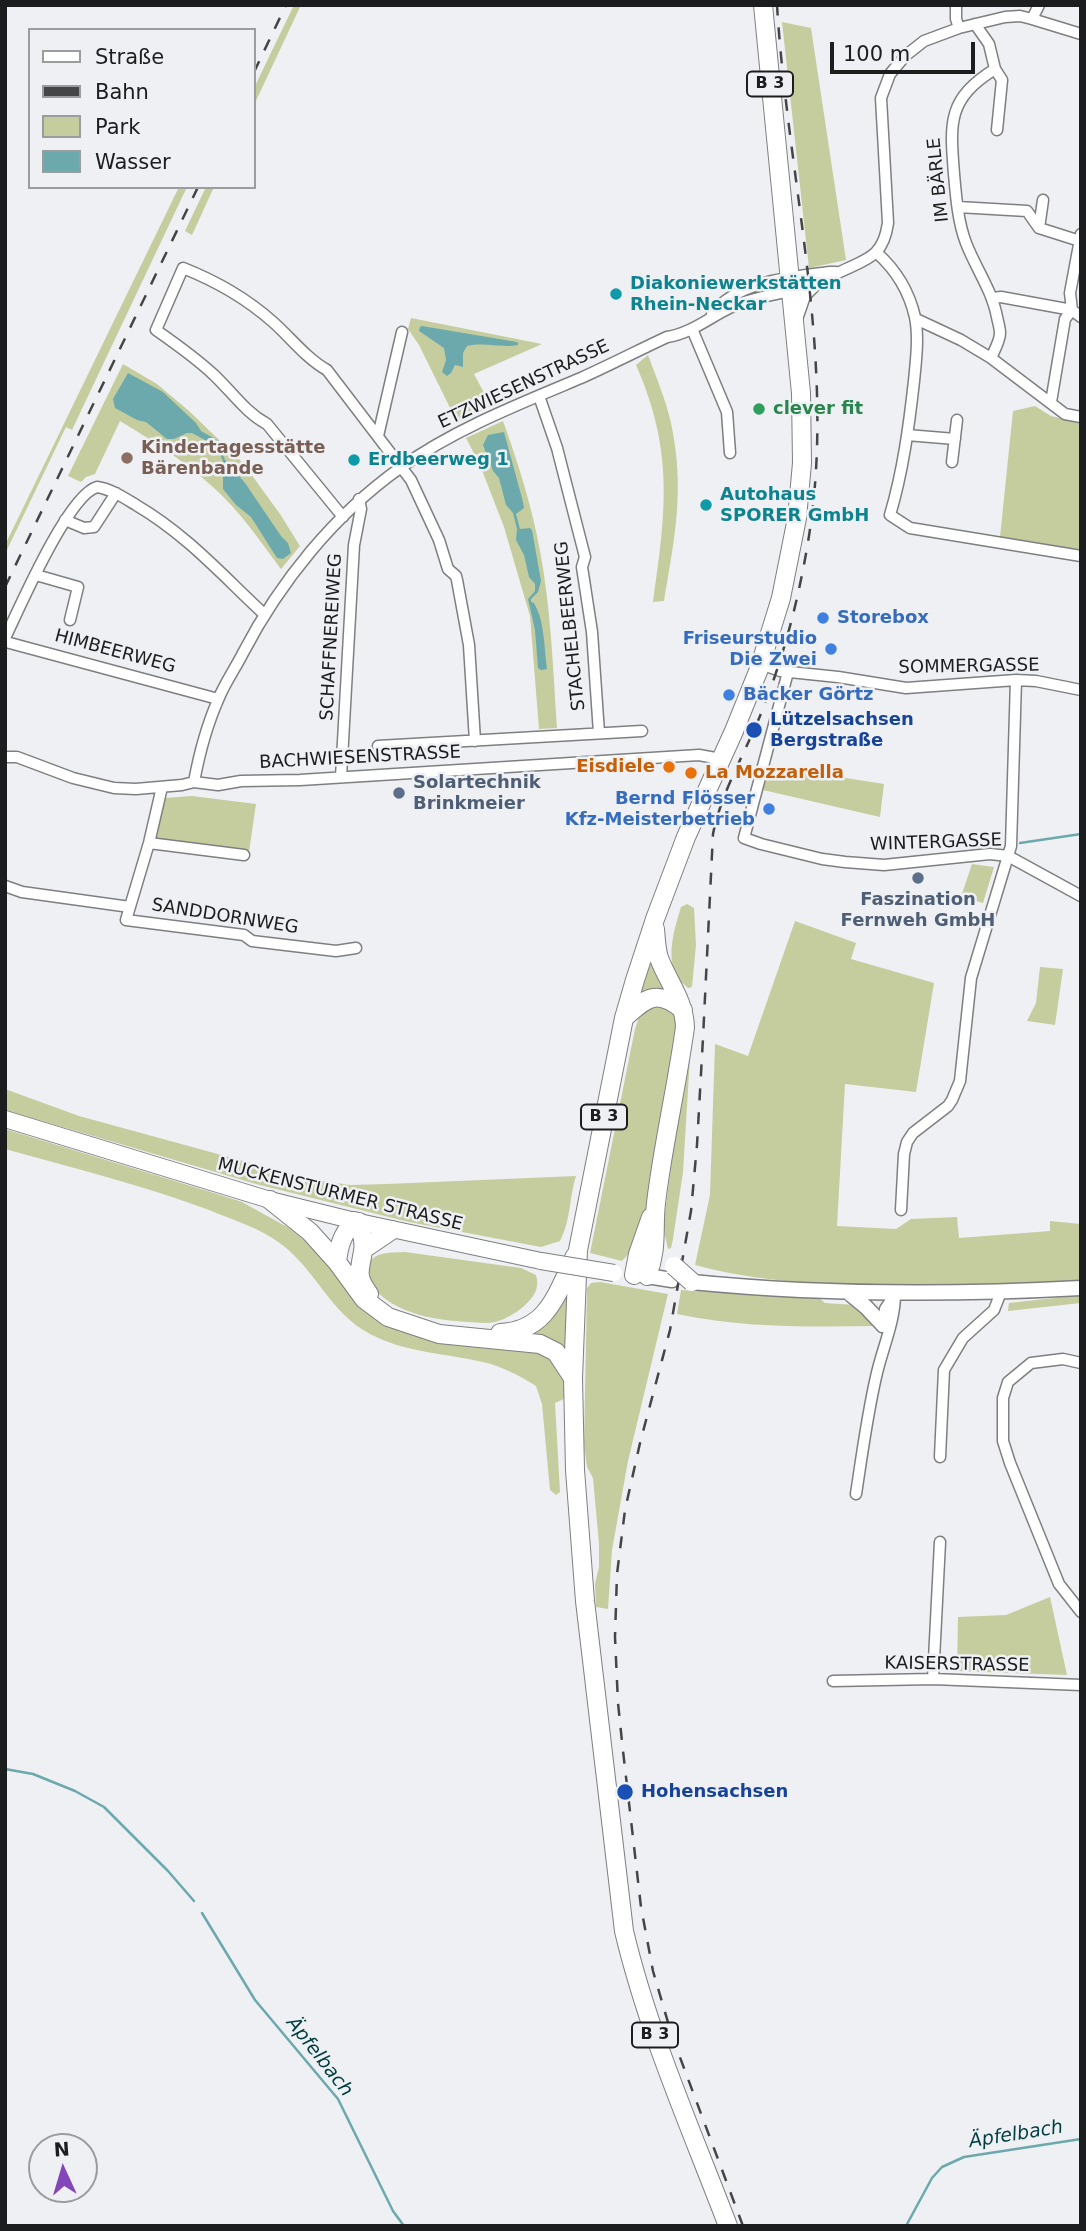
<!DOCTYPE html>
<meta charset="utf-8">
<style>
body{margin:0}
#map{position:relative;width:1086px;height:2231px;overflow:hidden;background:#eef0f3;font-family:"DejaVu Sans",sans-serif}
canvas{display:block}
.frame{position:absolute;inset:0;border:7px solid #1c1d1e;pointer-events:none}
.legend{position:absolute;left:28px;top:28px;width:228px;height:161px;box-sizing:border-box;background:#eef0f3;border:2px solid #9a9c9e;margin:0;padding:9px 12px;list-style:none;font-size:21px;color:#1c1d1e}
.legend li{display:flex;align-items:center;gap:14px;height:35px}
.legend b{width:35px;border:2px solid #9a9c9e}
.north{position:absolute;left:28px;top:2133px;width:70px;height:70px;box-sizing:border-box;background:#eef0f3;border:2px solid #9a9c9e;border-radius:50%;rotate:356deg;font-size:19px;font-weight:700;line-height:28px;text-align:center;color:#1c1d1e}
.north::after{content:'';display:block;margin:auto;width:24px;height:32px;background:#8345ba;clip-path:polygon(50% 0,100% 100%,50% 72%,0 100%)}
.scale{position:absolute;left:830px;top:42px;width:145px;height:32px;box-sizing:border-box;border:4px solid #1c1d1e;border-top:0;padding-left:9px;font-size:21px;line-height:24px;white-space:nowrap;color:#1c1d1e;-webkit-text-stroke:5px #eef0f3;paint-order:stroke}
</style>
<div id="map">
<canvas width="1086" height="2231"></canvas>
<div class="frame"></div>
<ul class="legend">
<li><b style="height:9px;background:#fff"></b>Straße</li>
<li><b style="height:9px;background:#444547"></b>Bahn</li>
<li><b style="height:19px;background:#c5cd9e"></b>Park</li>
<li><b style="height:19px;background:#6ba9ac"></b>Wasser</li>
</ul>
<div class="north">N</div>
<div class="scale">100 m</div>
</div>
<script>
const c = document.querySelector('canvas').getContext('2d');
c.lineJoin = 'round';
function fillPath(path, color) { c.fillStyle = color; c.fill(path, 'evenodd'); }
function stroke(path, color, width, dash) { c.strokeStyle = color; c.lineWidth = width; c.lineCap = dash ? 'butt' : 'round'; c.setLineDash(dash || []); c.stroke(path); }
function drawText(font, color, halo, rows, align = 'center') {
  c.font = font + ' "DejaVu Sans",sans-serif'; c.lineWidth = 5; c.setLineDash([]); c.textBaseline = 'middle'; c.strokeStyle = halo; c.fillStyle = color; for (const [text, x, y, turn = 0] of rows) {
    c.save(); c.translate(x, y); c.rotate((+turn || 0) * Math.PI / 180); c.textAlign = isNaN(turn) ? turn : align; if (halo) c.strokeText(text, 0, 0); c.fillText(text, 0, 0); c.restore();
  }
}
fillPath(new Path2D(`
 M 294,5 L 301,5 L 254,105 L 254,88 Z
 M 782,22 L 811,28 L 846,260 L 809,268 Z
 M 179,187 L 187,187 L 72,430 L 66,427 L 5,554 L 5,545 Z
 M 206,187 L 214,187 L 192,235 L 185,231 Z
 M 411,318 L 542,344 L 474,374 L 491,406 L 457,422 L 419,345 L 408,329 Z
 M 648,355 C 656,377 666,400 671,423 C 685,489 675,536 664,601 L 653,602 C 666,512 674,451 636,365 Z
 M 123,364 L 157,384 L 189,411 L 243,463 L 280,514 L 300,546 L 281,569 C 260,541 240,511 214,488 C 186,462 153,441 120,421 L 95,474 L 86,477 L 81,482 L 68,476 Z
 M 1035,406 L 1051,416 L 1081,423 L 1081,551 L 1000,537 L 1013,411 Z
 M 503,421 C 518,463 532,506 540,551 C 551,609 553,669 557,728 L 539,729 L 530,616 L 504,527 L 480,465 L 466,438 Z
 M 770,766 L 884,784 L 880,817 L 763,790 Z
 M 192,796 L 256,804 L 249,852 L 158,841 L 154,834 L 164,798 Z
 M 972,864 L 994,867 L 983,903 L 961,897 Z
 M 687,904 L 694,908 L 696,945 L 692,987 L 688,988 C 684,984 678,980 676,975 C 666,955 675,927 681,907 Z
 M 795,921 L 856,943 L 851,959 L 934,983 L 916,1092 L 845,1084 L 837,1226 L 896,1229 L 911,1219 L 957,1217 L 959,1238 L 1050,1231 L 1050,1221 L 1081,1224 L 1081,1281 C 1029,1285 977,1285 925,1285 C 848,1286 769,1285 695,1265 L 710,1195 L 715,1044 L 748,1056 Z
 M 652,950 L 675,993 L 638,997 Z
 M 1040,967 L 1063,969 L 1055,1025 L 1027,1021 L 1036,1003 Z
 M 648,1003 L 674,1008 L 679,1029 L 644,1218 L 634,1248 L 622,1261 L 590,1253 L 635,1029 L 642,1008 Z
 M 691,1041 L 683,1172 L 673,1239 L 671,1248 L 668,1249 L 663,1227 L 687,1049 Z
 M 5,1089 L 79,1116 L 309,1179 L 350,1185 L 387,1184 L 576,1176 C 569,1198 571,1220 560,1241 L 541,1247 L 409,1222 L 256,1184 L 5,1110 Z
 M 5,1129 L 214,1193 L 242,1202 L 289,1228 L 308,1243 L 367,1308 L 545,1351 L 566,1378 L 566,1398 L 555,1403 L 560,1492 L 556,1495 L 550,1490 L 542,1404 L 536,1386 C 520,1376 501,1366 483,1362 C 444,1353 406,1353 370,1334 C 330,1313 316,1270 281,1244 C 260,1228 233,1220 209,1210 C 142,1185 73,1168 5,1149 Z
 M 405,1252 L 521,1268 L 536,1275 C 540,1289 534,1297 523,1307 C 514,1314 506,1319 495,1322 C 486,1324 476,1322 468,1322 C 436,1320 401,1315 377,1292 C 372,1287 369,1279 368,1272 C 367,1251 389,1253 405,1252 Z
 M 570,1278 L 566,1358 L 527,1333 Z
 M 600,1282 L 668,1294 L 628,1461 L 612,1550 L 608,1609 L 596,1607 L 595,1584 L 599,1567 L 599,1544 L 593,1478 L 587,1467 L 584,1445 L 587,1288 L 591,1283 Z
 M 681,1290 L 818,1297 L 825,1303 L 856,1305 L 877,1326 C 810,1327 742,1328 677,1314 Z
 M 1081,1295 L 1081,1303 L 1008,1311 L 1009,1303 Z
 M 1050,1597 L 1067,1675 L 957,1671 L 958,1617 L 1006,1615 Z`), '#c5cd9e');
fillPath(new Path2D(`
 M 422,326 L 517,342 L 518,343 L 518,345 C 501,348 484,342 467,346 L 463,353 L 463,367 L 455,365 L 451,373 L 447,376 L 442,372 L 446,360 L 444,348 L 419,331 L 420,327 Z
 M 128,373 L 163,392 L 196,423 L 201,431 L 217,440 L 225,460 L 245,483 L 281,536 L 288,543 L 291,553 L 283,559 L 277,558 L 251,517 L 236,505 L 223,489 L 223,461 L 216,446 L 192,433 L 187,433 L 174,439 L 167,439 L 146,422 L 137,420 L 115,408 L 113,399 Z
 M 504,432 L 523,502 L 524,508 L 516,514 L 520,529 L 530,528 L 532,530 L 541,581 L 538,592 L 531,599 L 531,602 L 534,603 C 545,622 544,647 547,669 L 541,670 L 538,668 L 535,630 L 528,599 L 535,591 L 535,584 L 529,577 L 524,555 L 516,540 L 517,529 L 513,513 L 506,505 L 499,478 L 493,471 L 483,445 L 488,435 Z`), '#6ba9ac');
stroke(new Path2D(`
 M 1020,843 L 1081,834
 M 5,1769 L 33,1774 L 75,1791 L 104,1807 L 168,1871 L 194,1901
 M 202,1913 L 255,2000 L 338,2099 L 393,2211 L 404,2226
 M 906,2226 L 932,2178 L 942,2167 L 964,2157 L 1081,2139`), '#6ba9ac', 2.5);
const minor = new Path2D(`
 M 956,5 L 956,19 L 959,28
 M 1032,19 L 1039,5
 M 975,24 L 989,44 L 995,69 C 947,99 950,123 954,174 C 956,197 958,222 966,243 C 976,269 992,290 997,317 C 998,322 1000,328 1000,333 C 1000,341 994,351 991,358
 M 995,69 L 1002,80 L 997,130
 M 958,207 L 1027,211 L 1039,228 L 1080,241
 M 1039,228 L 1043,200
 M 877,253 C 896,270 909,291 915,317 C 919,337 916,361 914,381 C 909,426 903,471 890,515 L 910,528 L 1081,556
 M 993,298 L 1001,297 L 1072,310 L 1081,317
 M 712,314 C 737,281 792,277 830,272 L 836,272
 M 797,319 L 805,296 L 816,285
 M 916,319 L 961,340 L 991,358 L 1065,414 L 1081,417
 M 692,329 L 727,412 L 730,453
 M 539,396 L 557,448 L 585,557 L 582,567 L 592,632 L 599,733
 M 1051,402 L 1065,319 L 1072,310 L 1070,293 L 1081,234
 M 907,435 L 955,439
 M 378,436 L 402,332
 M 952,462 L 957,420
 M 343,517 L 267,424 C 245,412 232,392 214,375 C 196,358 176,344 156,330 L 183,268 C 216,281 246,298 273,322 C 291,338 306,358 327,370 L 411,480 L 439,540 L 448,569 L 456,576 L 457,580 L 469,645 L 475,741
 M 65,520 L 84,528 L 94,527 L 116,493
 M 36,575 L 78,587 L 70,620
 M 761,664 L 780,671 L 838,677 L 906,688 L 1016,680 L 1036,681 L 1081,690
 M 788,672 L 744,838 L 761,844 L 822,859 L 845,862 L 884,865 L 990,854 L 1008,856 L 1081,896
 M 218,699 L 6,642 L 5,638 C 19,609 68,495 97,487 C 111,489 123,497 136,505 C 187,535 221,574 264,614
 M 378,746 L 642,731
 M 5,757 L 17,757 L 73,778 L 114,788 L 136,789 L 182,785 L 194,782 L 218,785 L 241,781 L 300,780 L 699,755 L 721,759
 M 341,777 L 354,545 L 361,509 L 359,499
 M 194,782 C 199,755 207,725 218,700 C 224,684 235,669 243,653 C 280,582 334,515 400,468 C 455,429 519,404 581,378 C 610,365 639,350 667,337 C 693,333 712,315 736,305 C 761,295 789,293 814,285 C 823,283 830,277 838,273 C 865,259 883,259 888,223 L 881,98 L 890,74 L 905,56 L 924,41 L 959,28 L 1005,17 L 1020,16 L 1032,19 L 1081,34
 M 162,787 L 149,843 L 126,920 L 244,935 L 252,941 L 336,951 L 356,948
 M 149,843 L 244,855
 M 5,886 L 22,892 L 130,907
 M 901,1210 L 904,1154 L 907,1142 L 913,1133 L 948,1106 L 952,1100 L 960,1081 L 971,978 L 1011,846 L 1016,680
 M 882,1327 L 885,1309 L 895,1294
 M 1081,1363 L 1063,1359 L 1031,1363 L 1008,1382 L 1003,1398 L 1003,1441 L 1010,1463 L 1059,1584 L 1081,1612
 M 940,1457 L 944,1370 L 963,1338 L 994,1310 L 1001,1292
 M 856,1494 C 862,1455 867,1416 876,1377 C 882,1349 895,1322 895,1294
 M 933,1679 L 940,1542
 M 833,1681 L 933,1679 L 1081,1685`);
const tertiary = new Path2D(`
 M 647,1276 L 672,1280
 M 692,1282 C 822,1295 951,1295 1081,1288
 M 849,1293 L 866,1307 L 882,1324`);
const secondary = new Path2D(`
 M 5,1119 L 270,1200 L 359,1222 L 541,1261`);
const primary = new Path2D(`
 M 624,1018 C 646,998 657,988 683,1010
 M 270,1200 L 310,1232 L 337,1262 L 364,1299 L 388,1317 L 439,1334 L 540,1344 L 556,1352 L 573,1378
 M 359,1222 C 361,1231 365,1242 363,1251 C 360,1271 355,1275 369,1294
 M 364,1249 L 392,1230
 M 337,1262 C 339,1245 342,1235 354,1221
 M 634,1275 L 638,1254 L 651,1217
 M 647,1276 C 658,1248 653,1231 656,1203 C 663,1144 677,1086 685,1027 C 684,1000 668,982 659,958 C 656,949 656,939 655,929
 M 500,1333 C 548,1331 557,1293 575,1256
 M 728,2226 C 691,2129 648,2032 624,1931 L 585,1601 L 575,1470 L 573,1378 L 578,1250 L 624,1018 L 635,980 L 655,919 L 686,837 L 734,731 L 759,669 L 781,598 L 797,518 L 802,463 L 801,393 L 763,5`);
stroke(minor, '#7d7f81', 13);
stroke(tertiary, '#7d7f81', 17);
stroke(secondary, '#7d7f81', 18);
stroke(primary, '#7d7f81', 20);
stroke(minor, '#fff', 10);
stroke(tertiary, '#fff', 14);
stroke(secondary, '#fff', 16);
stroke(primary, '#fff', 18);
stroke(new Path2D(`
 M 254,72 L 286,5
 M 5,587 L 198,187
 M 743,2226 L 672,2036 L 653,1971 L 641,1907 L 623,1751 L 618,1703 L 615,1637 L 617,1574 L 625,1510 L 640,1443 L 670,1330 L 691,1211 L 697,1145 L 703,1038 L 713,834 C 721,793 744,755 760,716 C 782,662 797,606 807,548 C 839,366 788,186 777,5`), '#444547', 2.5, [12, 12]);
const secondaryBridge = new Path2D(`
 M 541,1261 L 614,1273`);
const primaryBridge = new Path2D(`
 M 674,1266 L 692,1282`);
stroke(secondaryBridge, '#7d7f81', 18, []);
stroke(primaryBridge, '#7d7f81', 20, []);
stroke(secondaryBridge, '#fff', 16);
stroke(primaryBridge, '#fff', 18);
for (const [x, y, r, color] of [
 [616,294,7,"#0f9aa8"],
 [759,409,7,"#2e9e5b"],
 [127,458,7,"#8d6e63"],
 [354,460,7,"#0f9aa8"],
 [706,505,7,"#0f9aa8"],
 [823,618,7,"#3f7fe0"],
 [831,649,7,"#3f7fe0"],
 [729,695,7,"#3f7fe0"],
 [754,730,9,"#1a4fb4"],
 [669,767,7,"#e8710a"],
 [691,773,7,"#e8710a"],
 [399,793,7,"#5c6f8a"],
 [769,809,7,"#3f7fe0"],
 [918,878,7,"#5c6f8a"],
 [625,1792,9,"#1a4fb4"]
]) { const dot = new Path2D(); dot.arc(x, y, r, 0, 2 * Math.PI); c.fillStyle = color; c.fill(dot); stroke(dot, '#eef0f3', 2.5); }
for (const [x, y, w] of [
 [770,84,46],
 [604,1117,46],
 [655,2035,46]
]) { const box = new Path2D(); box.roundRect(x - w / 2, y - 12.5, w, 25, 5); c.fillStyle = '#eef0f3'; c.fill(box); stroke(box, '#1c1d1e', 2); }
drawText('bold 16px', '#1c1d1e', null, [
 ["B 3",770,84],
 ["B 3",604,1117],
 ["B 3",655,2035]
]);
drawText('18px', '#1c1d1e', '#eef0f3', [
 ["IM BÄRLE",939,180,-96],
 ["ETZWIESENSTRASSE",524,385,-25],
 ["STACHELBEERWEG",571,626,-96],
 ["SCHAFFNEREIWEG",332,637,-87],
 ["HIMBEERWEG",115,652,15],
 ["SOMMERGASSE",969,667,-1],
 ["BACHWIESENSTRASSE",360,758,-3],
 ["WINTERGASSE",936,843,-2],
 ["SANDDORNWEG",225,917,9],
 ["MUCKENSTURMER STRASSE",340,1195,14],
 ["KAISERSTRASSE",957,1665,1]
]);
drawText('bold 18px', '#0d838f', '#eef0f3', [
 ["Diakoniewerkstätten",630,284],
 ["Rhein-Neckar",630,305],
 ["Erdbeerweg 1",368,460],
 ["Autohaus",720,495],
 ["SPORER GmbH",720,516]
], 'left');
drawText('bold 18px', '#27864d', '#eef0f3', [
 ["clever fit",773,409]
], 'left');
drawText('bold 18px', '#785e54', '#eef0f3', [
 ["Kindertagesstätte",141,448],
 ["Bärenbande",141,469]
], 'left');
drawText('bold 18px', '#366cbe', '#eef0f3', [
 ["Storebox",837,618],
 ["Friseurstudio",817,639,"right"],
 ["Die Zwei",817,660,"right"],
 ["Bäcker Görtz",743,695],
 ["Bernd Flösser",755,799,"right"],
 ["Kfz-Meisterbetrieb",755,820,"right"]
], 'left');
drawText('bold 18px', '#164399', '#eef0f3', [
 ["Lützelsachsen",770,720],
 ["Bergstraße",770,741],
 ["Hohensachsen",641,1792]
], 'left');
drawText('bold 18px', '#c56008', '#eef0f3', [
 ["Eisdiele",655,767],
 ["La Mozzarella",705,773,"left"]
], 'right');
drawText('bold 18px', '#4e5e75', '#eef0f3', [
 ["Solartechnik",413,783],
 ["Brinkmeier",413,804],
 ["Faszination",918,900,"center"],
 ["Fernweh GmbH",918,921,"center"]
], 'left');
drawText('italic 19px', '#003f41', '#eef0f3', [
 ["Äpfelbach",319,2057,52],
 ["Äpfelbach",1016,2135,-9]
]);
</script>
